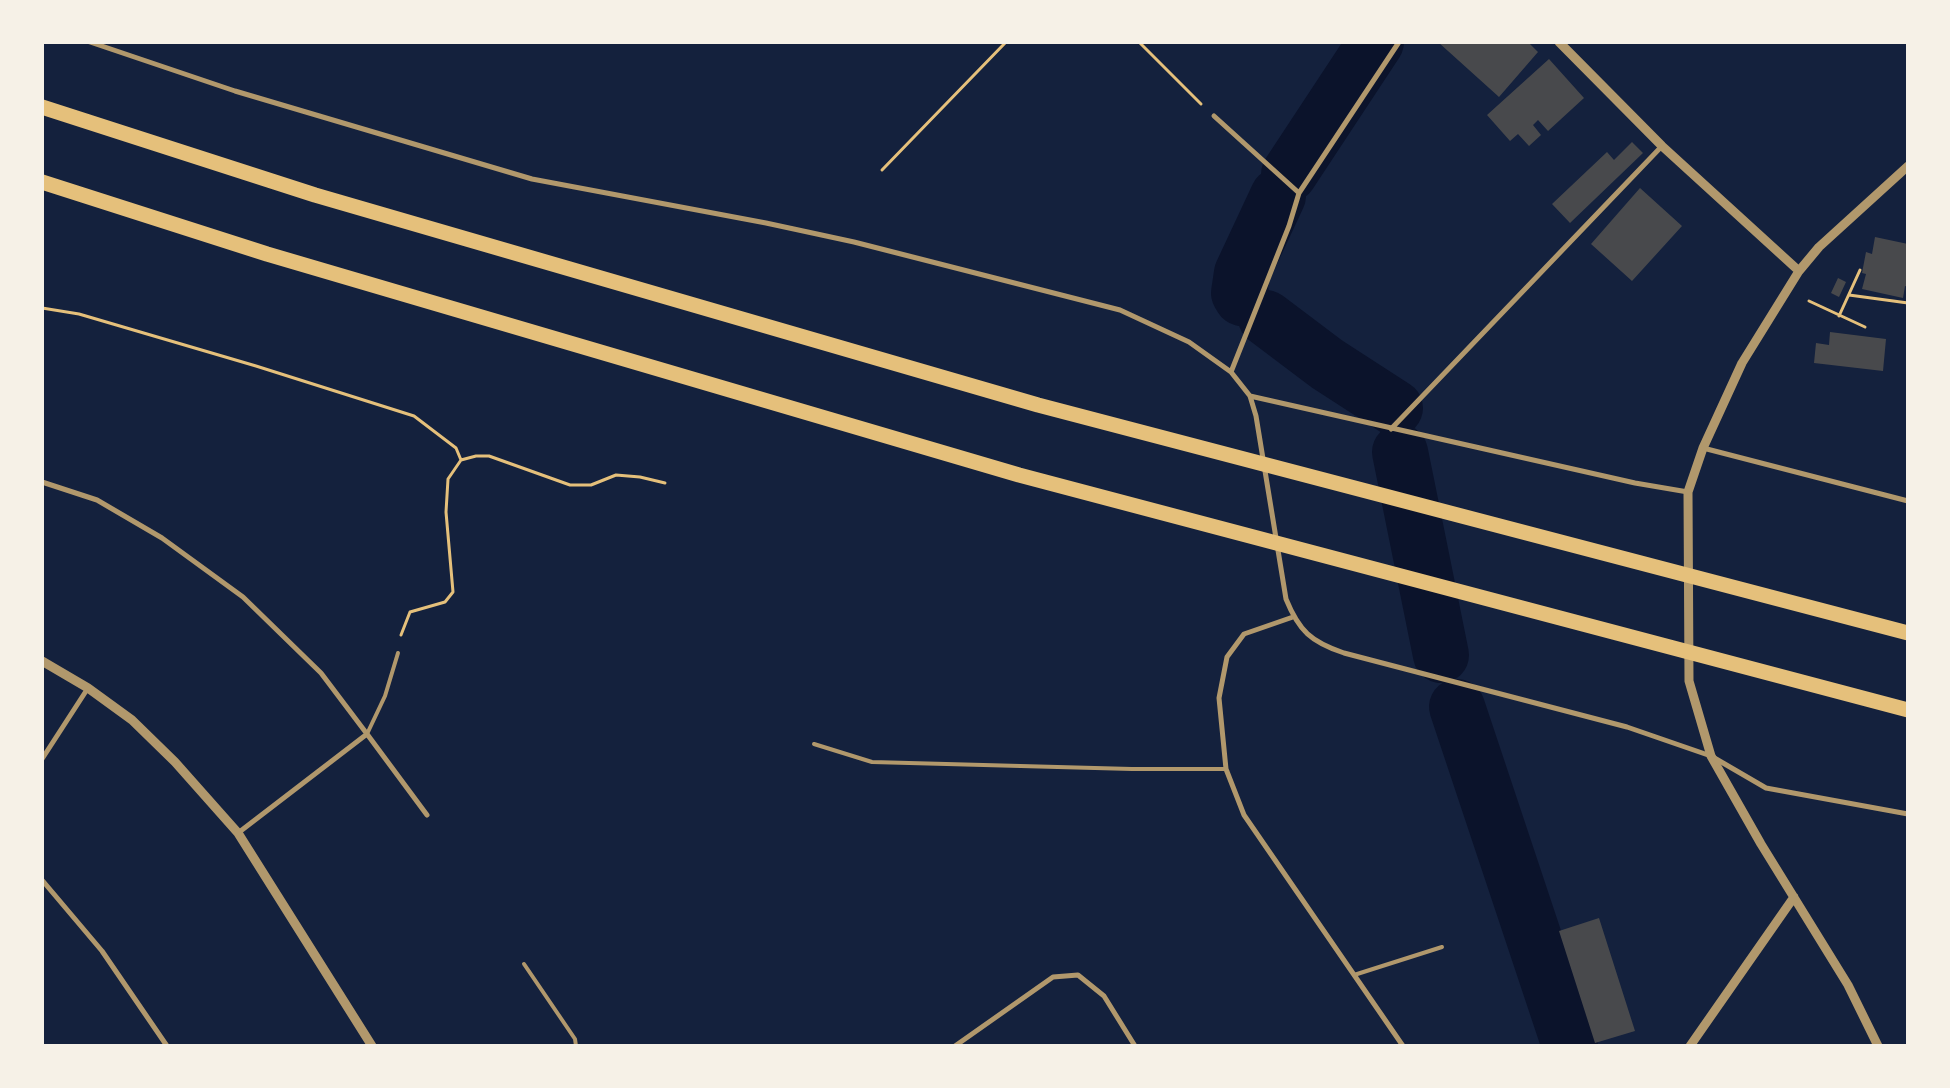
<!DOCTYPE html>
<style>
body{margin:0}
#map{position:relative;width:1950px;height:1088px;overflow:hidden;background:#14213d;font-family:Manrope,sans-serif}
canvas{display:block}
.frame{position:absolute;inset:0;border:44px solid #f6f1e7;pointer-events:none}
</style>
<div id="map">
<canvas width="1950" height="1088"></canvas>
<div class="frame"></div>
</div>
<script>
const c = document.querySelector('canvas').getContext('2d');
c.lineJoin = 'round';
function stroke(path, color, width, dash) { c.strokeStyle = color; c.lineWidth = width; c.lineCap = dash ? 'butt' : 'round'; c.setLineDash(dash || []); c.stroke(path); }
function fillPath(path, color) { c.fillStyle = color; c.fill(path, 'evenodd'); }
stroke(new Path2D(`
 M 1289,174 L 1376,42
 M 1242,298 L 1239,293 L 1242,273 L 1278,196
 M 1266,318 L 1327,364 L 1395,408
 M 1400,452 L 1441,655
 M 1457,707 L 1570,1046`), '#0b132b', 56);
fillPath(new Path2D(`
 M 1438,42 L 1528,42 L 1538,52 L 1499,97 Z
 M 1549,59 L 1584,98 L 1548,131 L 1538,120 L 1533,125 L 1541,135 L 1529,146 L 1518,134 L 1510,141 L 1487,115 Z
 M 1632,142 L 1643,153 L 1570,223 L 1552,204 L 1607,152 L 1614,160 Z
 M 1640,188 L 1682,226 L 1632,281 L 1591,244 Z
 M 1875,237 L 1908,244 L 1908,287 L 1905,286 L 1903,298 L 1862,289 L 1866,274 L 1862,273 L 1866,252 L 1872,254 Z
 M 1838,278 L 1846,282 L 1839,297 L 1831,293 Z
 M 1830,332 L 1886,339 L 1883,371 L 1814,363 L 1816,343 L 1829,345 Z
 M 1599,918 L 1635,1031 L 1595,1043 L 1559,931 Z`), '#48494c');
stroke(new Path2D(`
 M 1139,42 L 1201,104
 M 882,170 L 1006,42
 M 1849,295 L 1908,303
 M 1809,301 L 1865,327
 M 42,308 L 79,314 L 256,366 L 414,416 L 456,448 L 461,460
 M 1839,316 L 1860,270
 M 401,635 L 410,612 L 445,602 L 453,592 L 446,512 L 448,479 L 461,460 L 476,456 L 489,456 L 570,485 L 591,485 L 616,475 L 640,477 L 665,483`), '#e5c07b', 3);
stroke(new Path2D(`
 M 367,734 L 385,696 L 398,653
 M 814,744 L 872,762 L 1132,769 L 1226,769
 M 524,964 L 575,1039 L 576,1046
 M 1354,975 L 1442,947`), '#b1986c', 4);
stroke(new Path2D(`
 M 90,42 L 235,91 L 532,179 L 766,223 L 854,242 L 1120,310 L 1189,342 L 1231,372 L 1250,396 L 1256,416 L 1286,599 C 1299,631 1311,642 1344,653 L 1627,727 L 1711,756 L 1766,788 L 1908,814
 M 1214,116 L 1299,193
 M 1231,372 L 1289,226 L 1299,193 L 1399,42
 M 1250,396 L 1635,483 L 1688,492
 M 1391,429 L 1662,146
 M 1703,448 L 1908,501
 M 42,482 L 97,500 L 162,538 L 243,597 L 321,673 L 367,734 L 238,833
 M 1293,617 L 1244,634 L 1227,657 L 1219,698 L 1226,769 L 1244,815 L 1403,1046
 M 367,734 L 427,815
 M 42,759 L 88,688
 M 42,880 L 102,951 L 167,1046
 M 955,1046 L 1053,977 L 1078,975 L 1104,996 L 1135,1046`), '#b1986c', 5);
stroke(new Path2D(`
 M 1559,42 L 1662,146 L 1799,271
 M 42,661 L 88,688 L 132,720 L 175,762 L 238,833 L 372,1046
 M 1690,1046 L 1794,897
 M 1878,1046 L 1848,985 L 1761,844 L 1711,756 L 1689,681 L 1688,492 L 1703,448 L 1742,363 L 1799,271 L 1819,247 L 1908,166`), '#b1986c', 9);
stroke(new Path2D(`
 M 42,107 L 315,195 L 1038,405 L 1908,633
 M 42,182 L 267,254 L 1019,475 L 1908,710`), '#e5c07b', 15);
</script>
